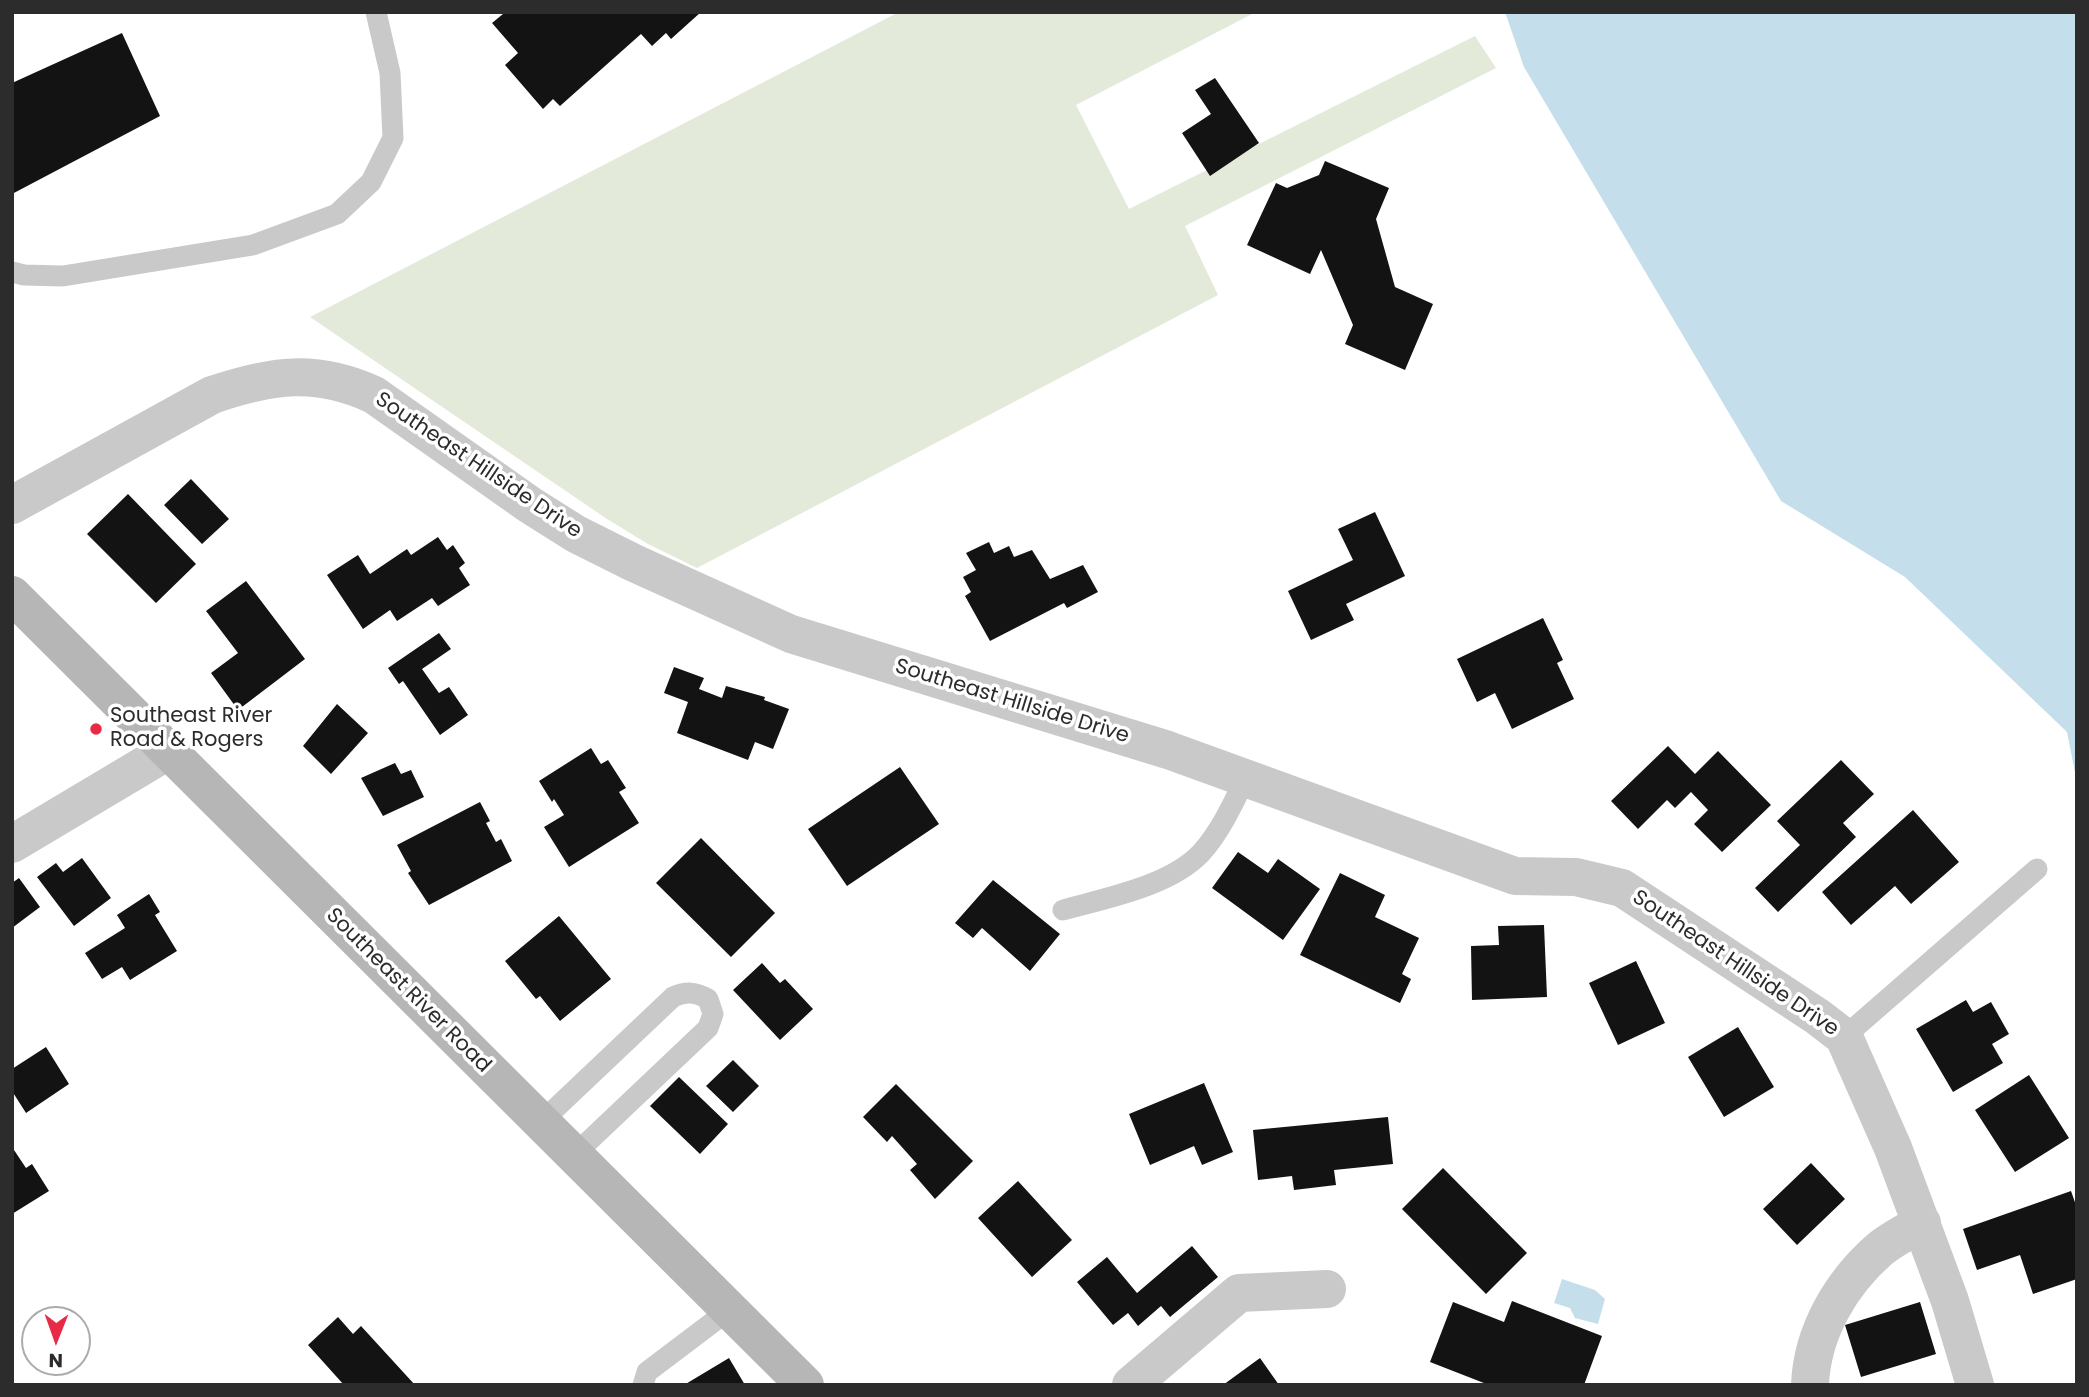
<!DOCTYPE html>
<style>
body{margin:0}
#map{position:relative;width:2089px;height:1397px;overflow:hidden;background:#fff;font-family:Poppins,sans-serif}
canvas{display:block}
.frame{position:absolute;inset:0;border:14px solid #2c2c2c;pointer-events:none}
.north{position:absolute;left:21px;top:1306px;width:70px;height:70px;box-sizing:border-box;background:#fff;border:2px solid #ababab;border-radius:50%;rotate:181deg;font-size:19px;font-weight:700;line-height:28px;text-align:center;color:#2c2c2c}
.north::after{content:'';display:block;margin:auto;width:24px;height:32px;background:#e72a45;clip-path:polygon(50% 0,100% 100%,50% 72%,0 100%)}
</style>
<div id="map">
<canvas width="2089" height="1397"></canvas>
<div class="frame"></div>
<div class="north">N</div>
</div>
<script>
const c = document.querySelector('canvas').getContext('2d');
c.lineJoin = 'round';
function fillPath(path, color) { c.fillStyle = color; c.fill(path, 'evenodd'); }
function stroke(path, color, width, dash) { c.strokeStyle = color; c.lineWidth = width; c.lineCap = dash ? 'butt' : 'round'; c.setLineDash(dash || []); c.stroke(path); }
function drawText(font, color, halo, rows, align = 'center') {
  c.font = font + ' Poppins,sans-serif'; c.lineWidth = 7; c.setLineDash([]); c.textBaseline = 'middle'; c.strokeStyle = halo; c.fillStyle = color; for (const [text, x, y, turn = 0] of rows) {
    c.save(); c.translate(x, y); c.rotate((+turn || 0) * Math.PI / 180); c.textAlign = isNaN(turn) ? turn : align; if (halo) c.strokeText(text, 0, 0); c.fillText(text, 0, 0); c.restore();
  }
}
fillPath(new Path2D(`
 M 899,12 L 1256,12 L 1076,105 L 1129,209 L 1475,36 L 1496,68 L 1185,226 L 1218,295 L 697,568 L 648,544 L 607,519 L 310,317 Z`), '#e3ead9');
fillPath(new Path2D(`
 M 1505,12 L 2077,12 L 2077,783 L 2067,732 L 1905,577 L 1781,501 L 1524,67 Z
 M 1562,1279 L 1595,1290 L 1605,1299 L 1598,1324 L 1575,1318 L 1570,1308 L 1554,1303 Z`), '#c4deeb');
fillPath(new Path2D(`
 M 501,12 L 701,12 L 671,39 L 666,33 L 652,46 L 641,34 L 560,106 L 553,99 L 543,109 L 505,65 L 518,53 L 492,23 L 503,14 Z
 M 122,33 L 160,116 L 12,194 L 12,83 Z
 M 1215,78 L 1259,143 L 1210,176 L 1182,133 L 1211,114 L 1195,90 Z
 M 1325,161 L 1389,188 L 1376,219 L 1395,287 L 1433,304 L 1405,370 L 1345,344 L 1353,325 L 1321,250 L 1310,274 L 1247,245 L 1276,183 L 1287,188 L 1319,175 Z
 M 191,479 L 229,519 L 202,544 L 164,505 Z
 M 128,494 L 196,564 L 156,603 L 87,534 Z
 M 1375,512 L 1405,576 L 1346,604 L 1354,620 L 1311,640 L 1288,591 L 1353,560 L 1338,529 Z
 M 438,537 L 447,550 L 453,545 L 465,563 L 459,568 L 470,585 L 438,606 L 432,598 L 397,621 L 390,610 L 363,629 L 327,575 L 358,555 L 370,574 L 407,549 L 411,555 Z
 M 989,542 L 994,553 L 1009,546 L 1014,557 L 1032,550 L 1050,579 L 1083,565 L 1098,592 L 1067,608 L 1064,603 L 990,641 L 965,596 L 971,592 L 963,577 L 976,570 L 966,553 Z
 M 246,581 L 305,659 L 238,710 L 211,673 L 238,653 L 206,611 Z
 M 1543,618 L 1563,660 L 1557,663 L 1574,699 L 1512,729 L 1495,693 L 1477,702 L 1457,659 Z
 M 439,633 L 451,649 L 422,669 L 439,693 L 449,687 L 468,715 L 440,735 L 403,681 L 399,684 L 388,668 Z
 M 674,667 L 704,678 L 699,689 L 722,698 L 726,686 L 765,697 L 764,700 L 789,709 L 773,749 L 755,742 L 748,760 L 677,733 L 688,702 L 664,693 Z
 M 337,704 L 368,733 L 331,774 L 303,746 Z
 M 1668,746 L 1695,774 L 1718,751 L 1771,805 L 1722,852 L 1694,824 L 1708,810 L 1691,792 L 1675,808 L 1667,800 L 1638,829 L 1611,801 Z
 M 591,748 L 601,764 L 608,760 L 626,788 L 619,792 L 639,823 L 569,867 L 544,827 L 564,815 L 554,799 L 552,802 L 539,781 Z
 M 1841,760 L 1874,794 L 1843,823 L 1856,837 L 1778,912 L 1755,888 L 1800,845 L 1777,821 Z
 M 395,763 L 401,774 L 411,770 L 424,797 L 383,816 L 361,778 Z
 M 900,767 L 939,824 L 847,886 L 808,829 Z
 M 480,802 L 490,821 L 486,823 L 496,842 L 501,839 L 512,861 L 429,905 L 408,873 L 411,871 L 397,845 Z
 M 1913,810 L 1959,862 L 1911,904 L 1895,886 L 1851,925 L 1822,892 Z
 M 701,838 L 775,913 L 731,957 L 656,883 Z
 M 1238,852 L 1268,873 L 1278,859 L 1320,889 L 1283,940 L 1212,888 Z
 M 82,858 L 111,898 L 74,926 L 37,877 L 56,863 L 63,872 Z
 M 1340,873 L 1385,895 L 1375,917 L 1419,938 L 1402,974 L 1411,979 L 1400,1003 L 1300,955 Z
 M 19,878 L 40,907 L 12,928 L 12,883 Z
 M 993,880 L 1060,934 L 1030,971 L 982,928 L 973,938 L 955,923 Z
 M 149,894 L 160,912 L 155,915 L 177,951 L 130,980 L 122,967 L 102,979 L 85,953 L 125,928 L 117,915 Z
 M 559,916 L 611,979 L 560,1021 L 540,996 L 536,999 L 505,961 Z
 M 1544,925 L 1547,997 L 1472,1000 L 1471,946 L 1499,945 L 1498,926 Z
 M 1636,961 L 1665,1023 L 1618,1045 L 1589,983 Z
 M 762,963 L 780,983 L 785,979 L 813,1009 L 780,1040 L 733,990 Z
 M 1966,1000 L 1973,1012 L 1991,1002 L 2009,1034 L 1992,1044 L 2003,1063 L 1953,1092 L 1916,1029 Z
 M 1738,1027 L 1774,1087 L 1724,1117 L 1688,1057 Z
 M 46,1047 L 69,1084 L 26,1113 L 12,1091 L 12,1069 Z
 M 733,1060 L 759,1086 L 733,1112 L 706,1086 Z
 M 2029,1075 L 2069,1138 L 2015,1172 L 1975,1110 Z
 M 679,1077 L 728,1124 L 700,1154 L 650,1106 Z
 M 1204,1083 L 1233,1152 L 1202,1165 L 1194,1146 L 1150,1165 L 1129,1114 Z
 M 896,1084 L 973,1161 L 935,1199 L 910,1170 L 917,1164 L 892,1136 L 887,1142 L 863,1117 Z
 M 1388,1117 L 1393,1164 L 1334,1170 L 1336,1185 L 1294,1190 L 1292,1176 L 1258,1180 L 1253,1130 Z
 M 12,1147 L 26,1168 L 32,1164 L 49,1191 L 12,1214 Z
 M 1811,1163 L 1845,1199 L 1797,1245 L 1763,1209 Z
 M 1443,1168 L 1527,1253 L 1486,1294 L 1402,1209 Z
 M 1018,1181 L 1072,1240 L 1032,1277 L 978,1218 Z
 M 2071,1191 L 2077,1208 L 2077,1279 L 2033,1294 L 2020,1255 L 1977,1270 L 1963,1229 Z
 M 1192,1246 L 1218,1277 L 1170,1317 L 1161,1306 L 1138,1326 L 1128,1313 L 1113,1325 L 1077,1282 L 1107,1257 L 1137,1293 Z
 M 1512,1301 L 1602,1336 L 1584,1385 L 1489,1385 L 1430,1362 L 1453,1302 L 1504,1322 Z
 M 1920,1302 L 1936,1354 L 1861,1377 L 1845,1325 Z
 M 338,1317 L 353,1334 L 361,1326 L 415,1385 L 344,1385 L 308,1345 Z
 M 729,1358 L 745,1385 L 684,1385 Z
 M 1260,1358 L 1279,1385 L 1223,1385 Z`), '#131313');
stroke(new Path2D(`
 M 12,272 L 24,275 L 63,276 L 253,245 L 337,214 L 371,182 L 393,138 L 390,73 L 376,12
 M 1063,910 C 1106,898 1170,886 1201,853 C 1220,832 1233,804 1245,779
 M 1844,1037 L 2037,869
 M 540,1123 L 673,997 C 686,991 696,992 708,999 L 713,1014 L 708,1028 L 573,1156
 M 643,1385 L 647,1372 L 729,1310`), '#c9c9c9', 21);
stroke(new Path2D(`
 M 12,505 L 212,395 C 271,375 316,368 374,395 L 530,505 L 576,534 L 634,563 L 791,634 L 1168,750 L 1515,876 L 1576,877 L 1622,888 L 1818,1017 L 1844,1037 L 1893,1148 L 1950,1301 L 1975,1385
 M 12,844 L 168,751
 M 1131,1385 L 1239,1293 L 1327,1289
 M 1810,1385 C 1812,1332 1841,1283 1880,1249 C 1892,1239 1908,1231 1922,1223`), '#c9c9c9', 38);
stroke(new Path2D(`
 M 12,595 L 805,1385`), '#b6b6b6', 38);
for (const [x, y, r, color] of [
 [96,729,7,"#e72a45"]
]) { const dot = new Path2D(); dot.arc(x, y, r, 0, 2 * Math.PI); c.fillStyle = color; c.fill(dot); stroke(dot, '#fff', 2.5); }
drawText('21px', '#2c2c2c', '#fff', [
 ["Southeast Hillside Drive",478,466,34],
 ["Southeast Hillside Drive",1012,702,17],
 ["Southeast Hillside Drive",1735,964,34],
 ["Southeast River Road",408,991,45]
]);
drawText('21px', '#2c2c2c', '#fff', [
 ["Southeast River",110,717],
 ["Road & Rogers",110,741]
], 'left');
</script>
